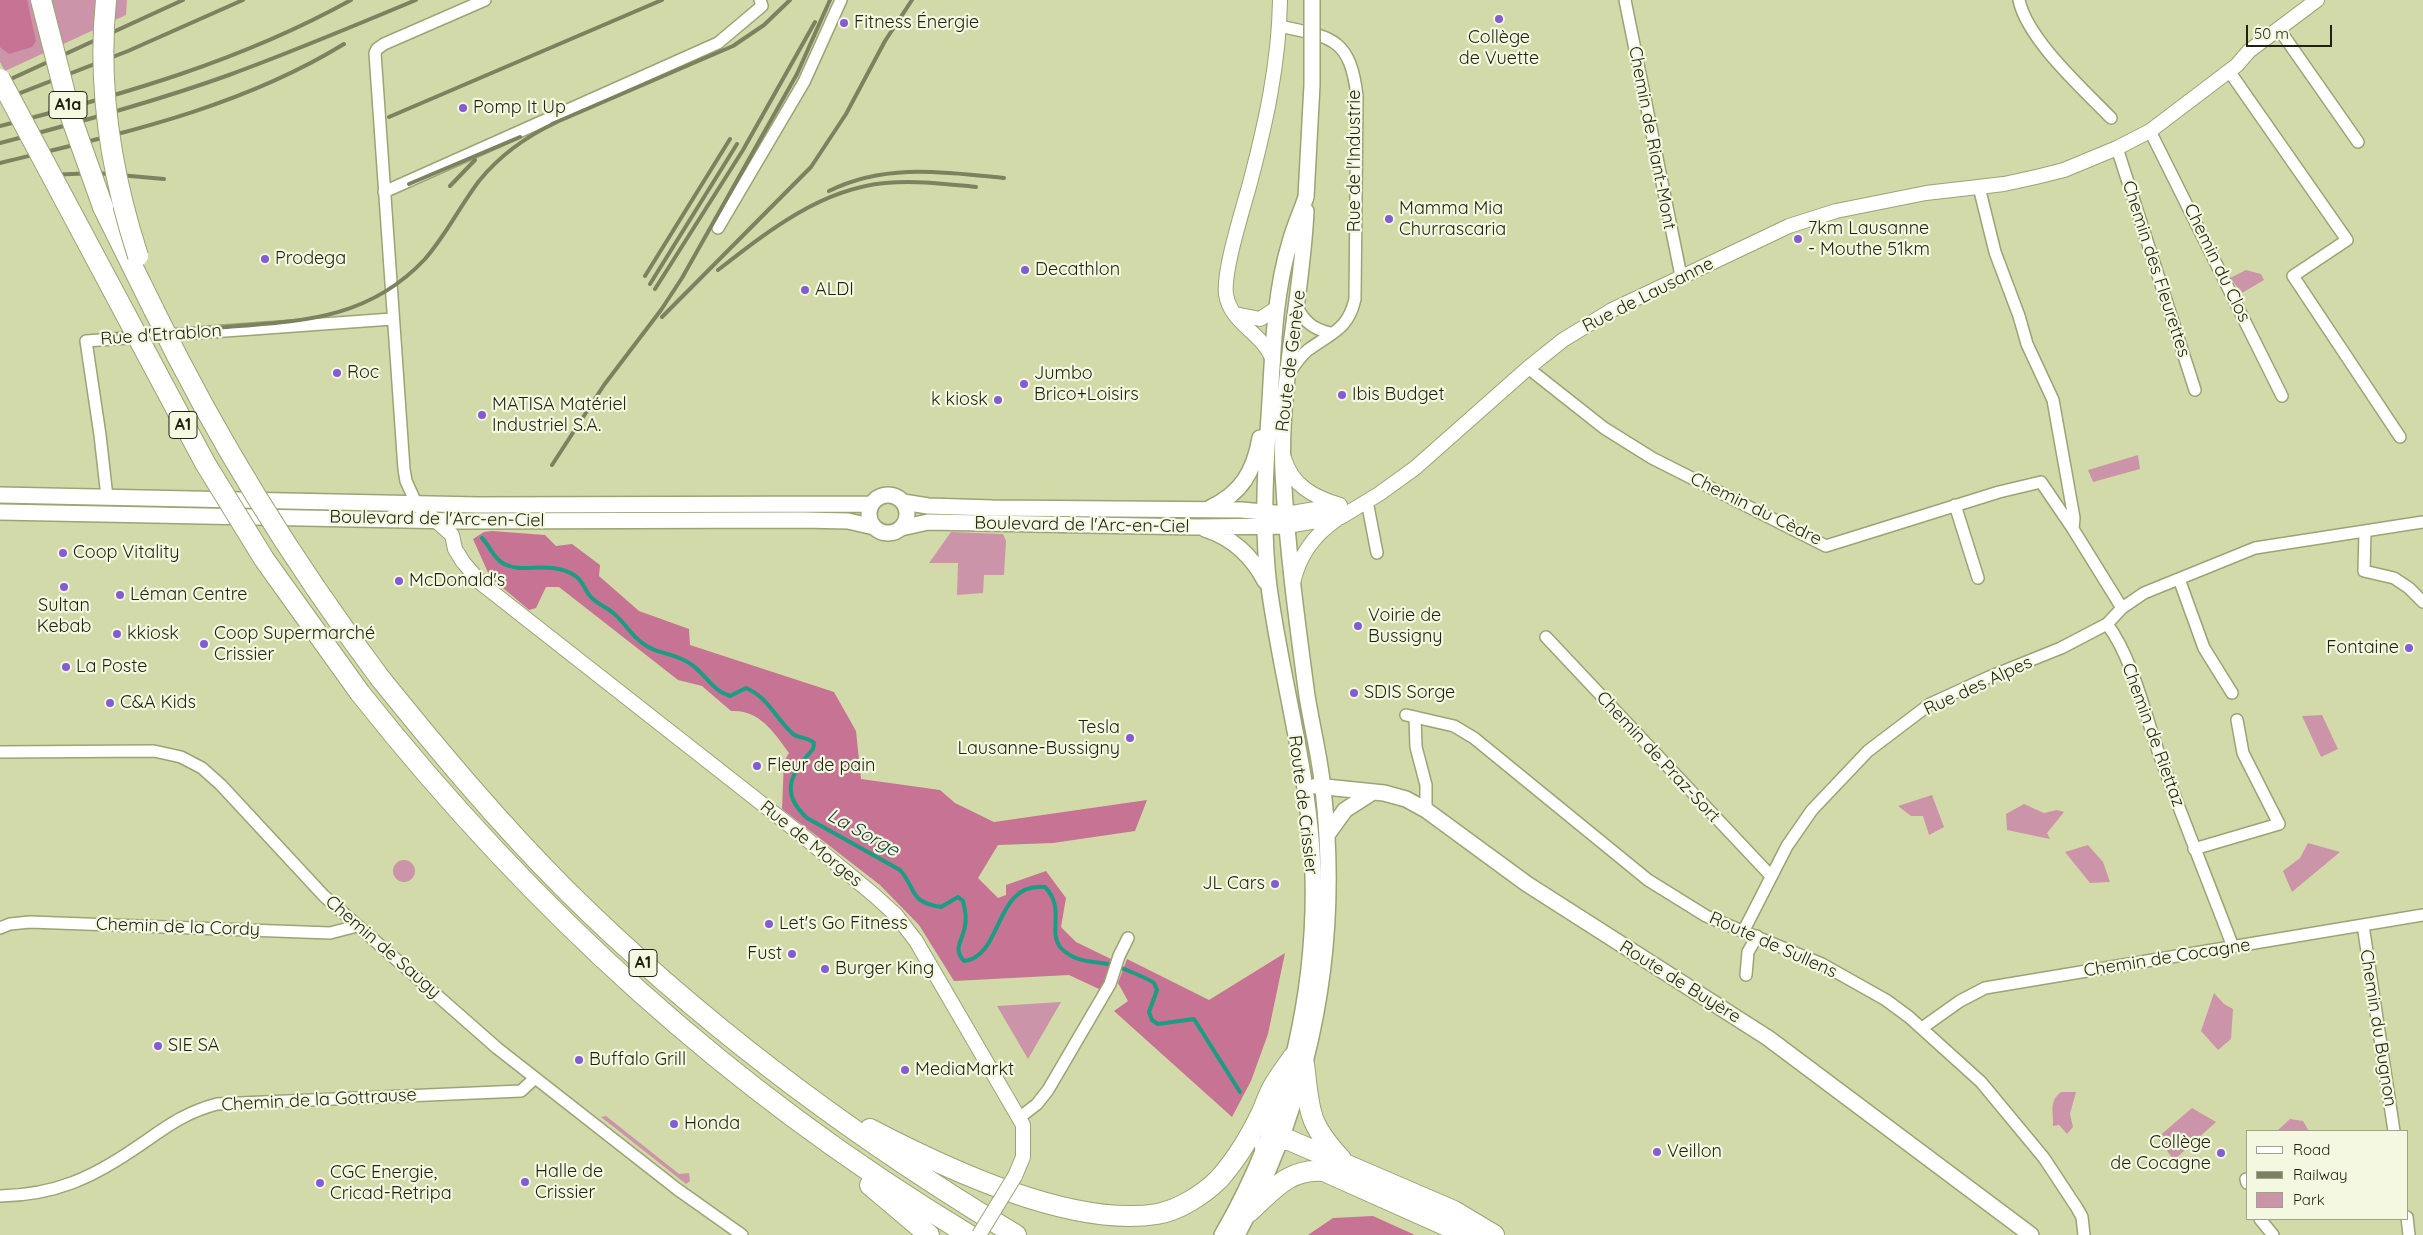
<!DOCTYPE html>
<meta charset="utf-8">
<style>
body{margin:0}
#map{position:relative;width:2423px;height:1235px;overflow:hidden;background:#d2daa9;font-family:Quicksand,sans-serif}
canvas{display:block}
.legend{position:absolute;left:2246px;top:1130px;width:162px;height:90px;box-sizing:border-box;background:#f4f8e0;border:1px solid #9fa28c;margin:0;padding:6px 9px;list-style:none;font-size:15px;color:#1f220f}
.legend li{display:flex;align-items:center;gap:10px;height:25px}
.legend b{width:25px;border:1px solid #9fa28c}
.scale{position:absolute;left:2246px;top:25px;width:86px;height:22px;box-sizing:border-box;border:2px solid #1f220f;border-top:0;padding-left:6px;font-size:15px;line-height:18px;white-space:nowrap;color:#1f220f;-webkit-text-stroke:4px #f4f8e0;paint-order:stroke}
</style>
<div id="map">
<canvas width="2423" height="1235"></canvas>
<ul class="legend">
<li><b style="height:6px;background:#fff"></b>Road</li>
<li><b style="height:6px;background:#7c825f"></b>Railway</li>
<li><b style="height:14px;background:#cc94a8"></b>Park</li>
</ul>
<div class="scale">50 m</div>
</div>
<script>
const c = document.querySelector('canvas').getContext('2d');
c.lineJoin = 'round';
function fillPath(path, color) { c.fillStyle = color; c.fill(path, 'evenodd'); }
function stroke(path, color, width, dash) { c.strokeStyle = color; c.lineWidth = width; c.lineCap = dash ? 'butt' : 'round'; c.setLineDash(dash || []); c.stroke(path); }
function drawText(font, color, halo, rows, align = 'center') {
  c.font = font + ' Quicksand,sans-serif'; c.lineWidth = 4.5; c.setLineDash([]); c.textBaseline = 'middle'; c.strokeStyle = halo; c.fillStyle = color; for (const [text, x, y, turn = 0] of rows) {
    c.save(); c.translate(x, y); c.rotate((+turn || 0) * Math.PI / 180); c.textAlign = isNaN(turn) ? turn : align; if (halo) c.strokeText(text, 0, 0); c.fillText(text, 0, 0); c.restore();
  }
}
fillPath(new Path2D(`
 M 0,0 L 127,0 L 126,15 L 5,71 L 0,62 Z
 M 2246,270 L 2261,274 L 2264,280 L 2242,293 L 2230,278 Z
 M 2138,455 L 2140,469 L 2093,482 L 2088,470 Z
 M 951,532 L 1003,534 L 1006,541 L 1004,575 L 984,575 L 983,593 L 957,595 L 958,563 L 929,563 Z
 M 2322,715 L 2338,749 L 2321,757 L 2302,716 Z
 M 1932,795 L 1944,827 L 1929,835 L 1923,816 L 1911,816 L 1898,806 Z
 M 2024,804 L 2044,813 L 2057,810 L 2064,812 L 2047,833 L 2050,839 L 2007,830 L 2006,814 Z
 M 2308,843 L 2340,852 L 2292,892 L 2283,871 L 2300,858 Z
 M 2088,845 L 2103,862 L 2110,882 L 2090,883 L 2065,852 Z
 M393 871a11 11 0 1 1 22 0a11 11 0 1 1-22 0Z
 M 2214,993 L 2224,1004 L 2233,1009 L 2231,1039 L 2218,1050 L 2201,1031 Z
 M 1061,1002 L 1028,1059 L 997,1006 Z
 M 2061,1092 L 2076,1092 L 2070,1114 L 2073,1127 L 2067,1134 L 2059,1125 L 2053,1126 C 2054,1112 2048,1102 2061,1092 Z
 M 2192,1108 L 2216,1122 L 2174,1160 L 2157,1138 Z
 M 606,1116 L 679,1174 L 689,1173 L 690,1181 L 686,1184 L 601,1117 Z
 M 2290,1119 L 2303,1121 L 2309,1131 L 2277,1131 Z`), '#cc94a8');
fillPath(new Path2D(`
 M 0,0 L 27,0 L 36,41 L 32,47 L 9,54 L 0,47 Z
 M 492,531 L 545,535 L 556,546 L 572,544 L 600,565 L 599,576 L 639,611 L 689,629 L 690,645 L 834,692 L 856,731 L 861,779 L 940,790 L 955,803 L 994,822 L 1147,800 L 1135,831 L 1053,843 L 998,845 L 978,878 L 998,898 L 1006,895 L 1006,885 L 1046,871 L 1066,898 L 1061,927 L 1076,942 L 1113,960 L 1111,977 L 1099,989 L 1069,975 L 954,981 L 919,925 L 880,885 L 782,809 L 784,761 L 789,753 C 774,732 759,709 731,711 L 702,686 L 678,680 L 559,587 L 546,587 L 536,608 L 529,610 L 490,577 L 473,539 L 484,532 Z
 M 1285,953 L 1268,1034 L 1251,1081 L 1232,1117 L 1114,1011 L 1128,1001 L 1118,983 L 1127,959 L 1209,1000 Z
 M 1373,1216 L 1415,1235 L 1308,1235 L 1333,1218 Z`), '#c67394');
stroke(new Path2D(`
 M 482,538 C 490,546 493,558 504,564 C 523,574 548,560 574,575 C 583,580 584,589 590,596 C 597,604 604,606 612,612 C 623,620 630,634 641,642 C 656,655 676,652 692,665 C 706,675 713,691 730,696 L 746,688 C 768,697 776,719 793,734 C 800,739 808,737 814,743 L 813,749 C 791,774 779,792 807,818 L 900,870 C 917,889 908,902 941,907 L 958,897 L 963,901 C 965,909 967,918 965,926 C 963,941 952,948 964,961 C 1004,956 993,882 1045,887 C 1066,909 1047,932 1061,948 C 1074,962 1091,961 1108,964 C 1114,964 1149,979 1154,983 L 1157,990 L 1149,1012 L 1152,1020 L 1158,1024 L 1194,1019 L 1240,1092`), '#1b9d84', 4);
const minor = new Path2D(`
 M 1625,0 L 1681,276
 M 2019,0 C 2027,39 2083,89 2111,118
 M 1279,26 C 1331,37 1350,37 1357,96 L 1355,299 C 1348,330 1332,332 1308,350 C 1300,356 1294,366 1288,375
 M 2279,29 L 2358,142
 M 2229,71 L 2347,240 L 2293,276 L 2400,437
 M 2150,131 L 2282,396
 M 2117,148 L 2195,390
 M 1979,187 L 1995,252 L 2019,316 L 2027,344 L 2053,400 L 2074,518 L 2073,529 L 2122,608
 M 384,192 L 718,43 L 762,6 L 760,0
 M 718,228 L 804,82 L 841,0
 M 1297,307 C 1305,323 1314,329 1330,333
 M 1528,368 L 1604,428 L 1652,458 L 1826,546 L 1999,492 L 2041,482 L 2073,529
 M 107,497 L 100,435 L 86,341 L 392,319
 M 1367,501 L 1377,553
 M 416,503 L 406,481 L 404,469 L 375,53 L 377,49 L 384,44 L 485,0
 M 1955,505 L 1978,578
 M 2365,532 L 2364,571 L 2394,578 L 2409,588 L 2423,602
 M 2179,579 L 2204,648 L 2232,693
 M 2107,624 C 2132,657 2144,711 2158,751 C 2182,817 2208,881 2233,947
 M 1546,637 L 1771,876
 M 1406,715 L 1454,726 L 1474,738 L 1648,880 L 1706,916 L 1822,964 L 1886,1000 L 1909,1017 L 1981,1082 L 2044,1158 L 2077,1208 L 2082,1217 L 2084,1235
 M 1415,717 L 1416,747 L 1426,785 L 1426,810
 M 0,752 L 154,751 L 181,757 L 202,768 L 221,785 L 324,896 L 497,1048 L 677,1189 L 742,1235
 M 2194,849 L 2279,824 L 2243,753 L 2237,720
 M 2363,925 L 2394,1131
 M 0,928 L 10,924 L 30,922 L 330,933 L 357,926
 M 1743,932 L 1787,846 L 1812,810 L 1868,751 L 1930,704 L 1989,677 L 2061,648 L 2107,624 L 2122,608 L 2144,593 L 2255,548 L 2423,522
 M 1746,975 L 1748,952 L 1757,936
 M 1922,1028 L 1960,1001 L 1985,988 L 2423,915
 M 1019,1118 L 1037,1104 L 1048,1090 L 1110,984 L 1119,956 L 1128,938
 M 2246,1179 L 2247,1183
 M 0,1196 C 55,1195 92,1178 137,1147 C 165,1128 183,1113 217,1104 L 521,1091 L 535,1078
 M 2407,1217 L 2409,1235
 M 2260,1219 L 2273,1235`);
const tertiary = new Path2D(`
 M 1235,314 L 1260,319 L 1277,308
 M 1273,361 C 1265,334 1230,324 1226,294 C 1223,271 1243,209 1250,183 C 1266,122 1279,63 1280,0
 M 1284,458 C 1292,486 1314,497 1340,505
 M 1286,514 L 1339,505
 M 389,519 L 416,503 L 452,535 L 455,549 L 463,562 L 482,584 L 798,832 L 874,895 L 896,915 L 916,941 L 1023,1125 L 1023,1157 L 1015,1176
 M 1287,526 L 1341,517 L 1379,494 L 1415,468 L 1528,368 L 1563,340 L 1612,310 L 1789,226 L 1836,211 L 1926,193 L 2004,184 L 2036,177 L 2064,170 L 2117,148 L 2150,131 L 2237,65 L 2249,51 L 2317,0
 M 1293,583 C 1299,556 1314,535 1336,520`);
const secondary = new Path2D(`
 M869 514a19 19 0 1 1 38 0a19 19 0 1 1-38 0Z
 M 0,495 L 478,505 L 871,504
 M 903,502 L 928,506 L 992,508 L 1241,510 L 1286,514
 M 1210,508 C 1242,493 1254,471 1260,438
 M 0,512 L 456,521 L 803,520 L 848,521 L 874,527
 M 901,528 L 928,522 L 1197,527 L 1287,526
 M 1205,529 C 1233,538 1252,556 1265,581
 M 1316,786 L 1384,793 L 1406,799 L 1426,810 L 1527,884 L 1768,1038 L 2031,1235
 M 1327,835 L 1345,810 L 1373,792
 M 1222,1235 C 1289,1120 1320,983 1312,851 C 1306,762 1281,675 1269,587 C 1262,530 1265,474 1269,417 C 1273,359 1273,298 1290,242 C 1294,227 1301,212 1306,197
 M 1237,1235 C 1312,1095 1341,947 1323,789 C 1320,758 1312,727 1307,696 C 1297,622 1287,547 1283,472 C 1279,384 1302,299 1306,211`);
const motorway = new Path2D(`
 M 103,207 L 154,310
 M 380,678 C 439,751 499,823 566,890 C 701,1024 853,1137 1016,1235
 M 360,693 C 533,911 730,1091 969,1235
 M 1304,1064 C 1310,1112 1307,1122 1341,1159
 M 870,1129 C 945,1168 1071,1228 1157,1214 C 1179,1210 1203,1195 1219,1179 C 1236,1160 1251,1135 1262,1112 C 1266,1103 1269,1093 1274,1085 C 1280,1075 1287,1066 1293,1057
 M 1265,1147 L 1276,1140 L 1289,1140 L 1454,1211 L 1494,1235
 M 870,1185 L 929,1235
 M 1249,1212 C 1273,1190 1289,1168 1324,1171 L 1467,1235`);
stroke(minor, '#9ca375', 14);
stroke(tertiary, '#9ca375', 16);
stroke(secondary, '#9ca375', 18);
stroke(motorway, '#9ca375', 22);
stroke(minor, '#fff', 11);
stroke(tertiary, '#fff', 14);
stroke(secondary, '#fff', 15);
stroke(motorway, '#fff', 20);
stroke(new Path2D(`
 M 0,84 L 183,0
 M 0,101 L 128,51 L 243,0
 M 389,117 L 662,0
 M 552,124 L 733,46 L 764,25 L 790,0
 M 0,126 C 122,95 241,61 351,0
 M 0,143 C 77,123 154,102 229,75 C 292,52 354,26 416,0
 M 0,163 C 119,134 238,109 344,44
 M 47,175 L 97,173 L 164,179
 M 409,184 L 520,137
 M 450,186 L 475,160
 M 829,191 C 885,163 944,172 1004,178
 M 718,270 C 768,231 821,189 885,183 C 916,180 946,184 976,187
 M 645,276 L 730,139
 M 650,284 L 737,144
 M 655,289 L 743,150 L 815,22
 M 662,317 L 811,167 L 846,114 L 885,41 L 912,0
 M 102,335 C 143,333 185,330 227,327 C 303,321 369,319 425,259 C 446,235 460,206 479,181 C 500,155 527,136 557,122
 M 552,465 L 604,385 L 661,310 L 682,278 L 797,74 L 830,0`), '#7c825f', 4);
const tertiaryBridge = new Path2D(`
 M 979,1235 L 1015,1176`);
const secondaryBridge = new Path2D(`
 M 1306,197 L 1312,85 L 1312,0`);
const motorwayBridge = new Path2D(`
 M 41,0 L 71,117 L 103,207
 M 106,0 C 97,88 111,173 138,256
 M 0,79 L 205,463 L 264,559 L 360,693
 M 154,310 C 217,440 293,562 380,678`);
stroke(tertiaryBridge, '#9ca375', 16, []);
stroke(secondaryBridge, '#9ca375', 18, []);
stroke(motorwayBridge, '#9ca375', 22, []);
stroke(tertiaryBridge, '#fff', 14);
stroke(secondaryBridge, '#fff', 15);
stroke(motorwayBridge, '#fff', 20);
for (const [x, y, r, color] of [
 [1499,19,5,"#835bd5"],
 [844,23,5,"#835bd5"],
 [463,108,5,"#835bd5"],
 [1389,219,5,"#835bd5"],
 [1798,239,5,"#835bd5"],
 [265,259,5,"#835bd5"],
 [1025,270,5,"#835bd5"],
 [805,290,5,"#835bd5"],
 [337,373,5,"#835bd5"],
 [1024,384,5,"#835bd5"],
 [1342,395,5,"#835bd5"],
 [998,400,5,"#835bd5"],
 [482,415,5,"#835bd5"],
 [63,553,5,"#835bd5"],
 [399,581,5,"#835bd5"],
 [64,587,5,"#835bd5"],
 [120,595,5,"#835bd5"],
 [1358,626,5,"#835bd5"],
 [117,634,5,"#835bd5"],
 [204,644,5,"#835bd5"],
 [2409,648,5,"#835bd5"],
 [66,667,5,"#835bd5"],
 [1354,693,5,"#835bd5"],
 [110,703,5,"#835bd5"],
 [1130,738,5,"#835bd5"],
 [757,766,5,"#835bd5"],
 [1275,884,5,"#835bd5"],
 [769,924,5,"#835bd5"],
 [792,954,5,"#835bd5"],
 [825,969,5,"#835bd5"],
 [158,1046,5,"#835bd5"],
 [579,1060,5,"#835bd5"],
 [905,1070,5,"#835bd5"],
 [674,1124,5,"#835bd5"],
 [1657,1152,5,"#835bd5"],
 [2221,1153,5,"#835bd5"],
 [525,1182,5,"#835bd5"],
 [320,1183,5,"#835bd5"]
]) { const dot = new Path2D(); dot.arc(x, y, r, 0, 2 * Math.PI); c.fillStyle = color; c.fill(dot); stroke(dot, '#f4f8e0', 2); }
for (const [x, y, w] of [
 [68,105,38],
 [183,425,28],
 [643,963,28]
]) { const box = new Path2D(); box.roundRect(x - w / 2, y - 13.5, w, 27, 4); c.fillStyle = '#f4f8e0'; c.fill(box); stroke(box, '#1f220f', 1); }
drawText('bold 16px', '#1f220f', null, [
 ["A1a",68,105],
 ["A1",183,425],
 ["A1",643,963]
]);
drawText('18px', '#1f220f', '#f4f8e0', [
 ["Fitness Énergie",854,23],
 ["Collège",1499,38,"center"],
 ["de Vuette",1499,59,"center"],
 ["Pomp It Up",473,108],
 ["Mamma Mia",1399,209],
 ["Churrascaria",1399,230],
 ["7km Lausanne",1808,229],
 ["- Mouthe 51km",1808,250],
 ["Prodega",275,259],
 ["Decathlon",1035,270],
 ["ALDI",815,290],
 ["Roc",347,373],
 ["Jumbo",1034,374],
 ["Brico+Loisirs",1034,395],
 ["Ibis Budget",1352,395],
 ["k kiosk",988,400,"right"],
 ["MATISA Matériel",492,405],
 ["Industriel S.A.",492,426],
 ["Coop Vitality",73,553],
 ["McDonald's",409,581],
 ["Léman Centre",130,595],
 ["Sultan",64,606,"center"],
 ["Kebab",64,627,"center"],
 ["Voirie de",1368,616],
 ["Bussigny",1368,637],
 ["kkiosk",127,634],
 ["Coop Supermarché",214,634],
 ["Crissier",214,655],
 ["Fontaine",2399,648,"right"],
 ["La Poste",76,667],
 ["SDIS Sorge",1364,693],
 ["C&A Kids",120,703],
 ["Tesla",1120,728,"right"],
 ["Lausanne-Bussigny",1120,749,"right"],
 ["Fleur de pain",767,766],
 ["JL Cars",1265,884,"right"],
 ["Let's Go Fitness",779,924],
 ["Fust",782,954,"right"],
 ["Burger King",835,969],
 ["SIE SA",168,1046],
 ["Buffalo Grill",589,1060],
 ["MediaMarkt",915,1070],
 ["Honda",684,1124],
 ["Collège",2211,1143,"right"],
 ["de Cocagne",2211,1164,"right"],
 ["Veillon",1667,1152],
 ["Halle de",535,1172],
 ["Crissier",535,1193],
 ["CGC Energie,",330,1173],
 ["Cricad-Retripa",330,1194]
], 'left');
drawText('18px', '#1f220f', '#f4f8e0', [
 ["Chemin de Riant-Mont",1652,138,79],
 ["Rue de l'Industrie",1355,161,-90],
 ["Chemin du Clos",2217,263,64],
 ["Chemin des Fleurettes",2156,269,72],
 ["Rue de Lausanne",1648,295,-27],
 ["Rue d'Etrablon",161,335,-4],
 ["Route de Genève",1291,361,-83],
 ["Chemin du Cèdre",1756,509,26],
 ["Boulevard de l'Arc-en-Ciel",437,519,1],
 ["Boulevard de l'Arc-en-Ciel",1082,525,1],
 ["Rue des Alpes",1978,686,-25],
 ["Chemin de Riettaz",2153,735,70],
 ["Chemin de Praz-Sort",1658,757,47],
 ["Route de Crissier",1303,805,83],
 ["Rue de Morges",811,844,39],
 ["Chemin de la Cordy",178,927,2],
 ["Route de Sullens",1773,945,24],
 ["Chemin de Saugy",383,947,41],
 ["Chemin de Cocagne",2167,958,-9],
 ["Route de Buyère",1680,982,32],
 ["Chemin du Bugnon",2378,1028,81],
 ["Chemin de la Gottrause",319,1100,-3]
]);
drawText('italic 19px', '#0b3f34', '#f4f8e0', [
 ["La Sorge",863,833,29]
]);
</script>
